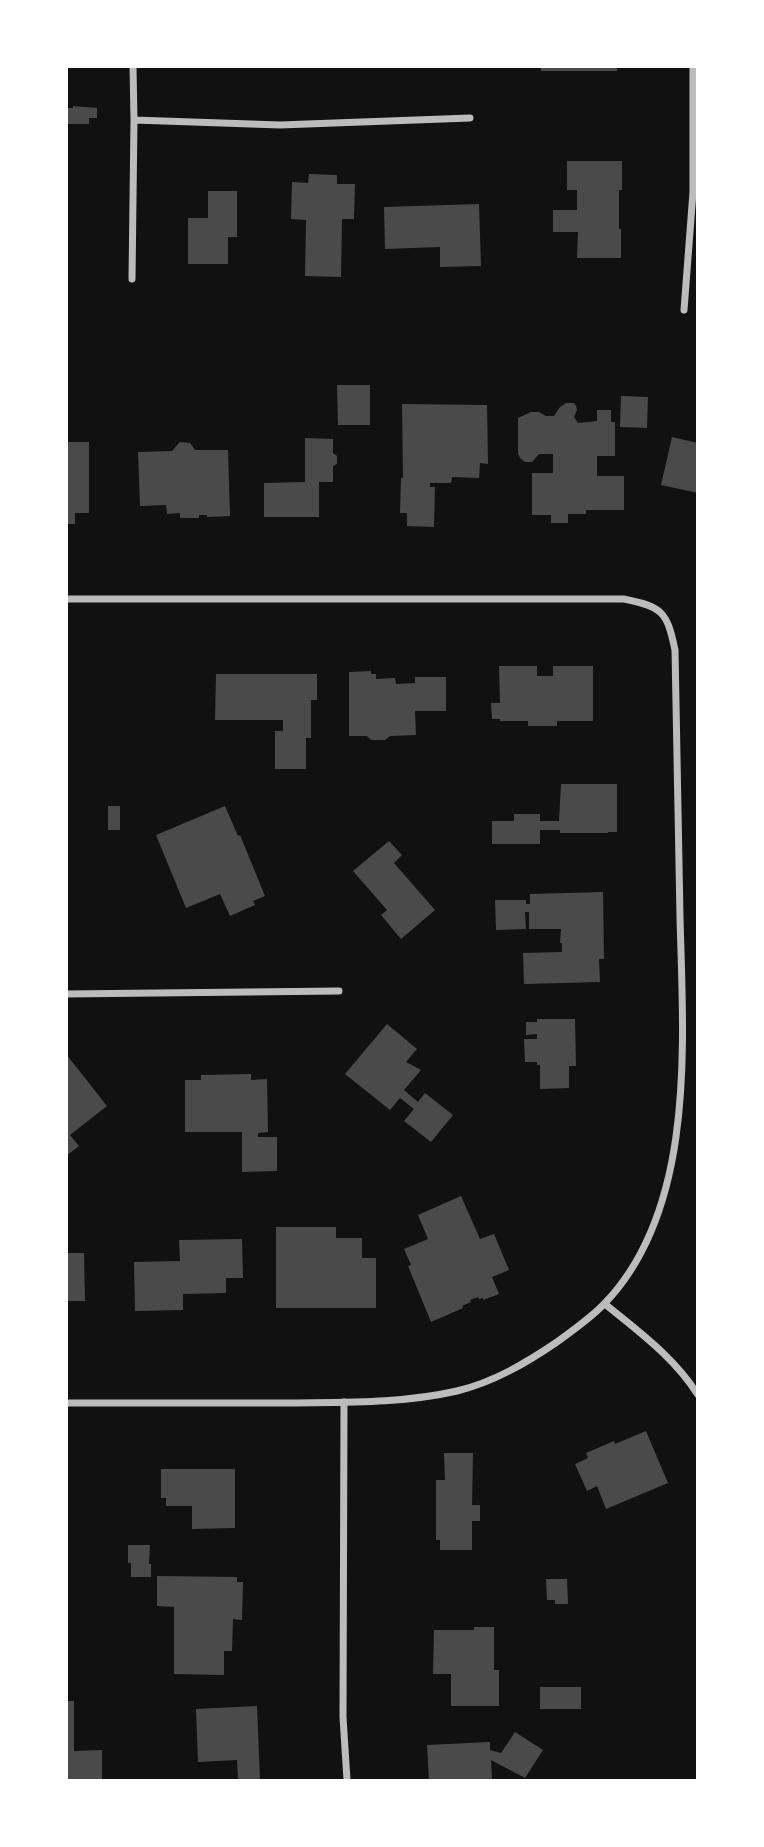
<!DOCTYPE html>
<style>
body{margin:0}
#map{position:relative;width:764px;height:1847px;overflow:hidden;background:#111;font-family:"Archivo Narrow",sans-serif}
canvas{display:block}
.frame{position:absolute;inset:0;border:68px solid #fff;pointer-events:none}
</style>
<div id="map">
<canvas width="764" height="1847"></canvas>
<div class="frame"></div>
</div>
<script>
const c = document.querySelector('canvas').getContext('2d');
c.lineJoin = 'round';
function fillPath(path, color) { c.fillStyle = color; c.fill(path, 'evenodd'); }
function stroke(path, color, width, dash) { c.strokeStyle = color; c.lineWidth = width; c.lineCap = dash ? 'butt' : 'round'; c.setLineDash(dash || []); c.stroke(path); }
fillPath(new Path2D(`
 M 541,66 L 617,66 L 617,71 L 541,71 Z
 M 73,106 L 97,108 L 97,118 L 89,118 L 89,124 L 66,124 L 66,108 L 73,108 Z
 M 567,161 L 622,161 L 622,190 L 619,190 L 619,229 L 621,229 L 621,258 L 577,258 L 578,232 L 553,232 L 553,210 L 577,210 L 577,190 L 567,190 Z
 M 309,174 L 337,175 L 337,184 L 355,184 L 354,219 L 342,219 L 341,277 L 305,276 L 306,220 L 291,219 L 292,182 L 308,183 Z
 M 208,191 L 237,191 L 237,237 L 228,237 L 228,264 L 188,264 L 188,218 L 208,218 Z
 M 479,204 L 481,266 L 440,267 L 440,247 L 385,249 L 384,207 Z
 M 337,385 L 370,385 L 370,425 L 338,425 Z
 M 621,396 L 648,397 L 647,428 L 620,427 Z
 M 566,403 L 574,403 L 576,406 L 577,410 L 574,417 L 578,423 L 597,421 L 597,410 L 611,410 L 611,422 L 615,422 L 615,456 L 597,456 L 597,476 L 624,476 L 624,510 L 586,510 L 586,514 L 568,514 L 568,523 L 551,523 L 551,515 L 532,515 L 532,473 L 553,473 L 553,454 L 539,454 L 532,462 L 525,462 L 521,459 L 518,454 L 518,418 L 531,412 L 539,412 L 546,416 L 554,416 L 560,407 Z
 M 402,404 L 487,405 L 488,464 L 480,463 L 479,478 L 452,477 L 451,483 L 430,483 L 430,487 L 435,487 L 434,527 L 407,526 L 407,513 L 400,513 L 401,478 L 403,478 Z
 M 672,437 L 698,443 L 698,493 L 661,485 Z
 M 305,438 L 333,439 L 333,453 L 337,456 L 337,464 L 333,466 L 333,482 L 319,482 L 319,517 L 264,517 L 264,483 L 305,482 Z
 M 66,442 L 89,442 L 89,513 L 75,513 L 75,524 L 66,524 Z
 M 180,442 L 190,443 L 195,450 L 228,450 L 230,516 L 207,517 L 207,515 L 199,515 L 199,518 L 180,518 L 180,513 L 167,514 L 166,505 L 140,506 L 138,452 L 172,451 Z
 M 499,666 L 537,666 L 537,676 L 553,676 L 553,666 L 593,666 L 593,721 L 557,721 L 557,726 L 528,726 L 528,721 L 500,721 L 500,719 L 492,719 L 491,703 L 500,703 Z
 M 371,671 L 371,674 L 376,674 L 376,679 L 395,678 L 396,684 L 415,683 L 415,677 L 446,677 L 446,711 L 415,711 L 416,735 L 390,736 L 385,740 L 371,740 L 367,736 L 349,736 L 349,672 Z
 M 216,674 L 317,674 L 317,700 L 311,700 L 311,738 L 306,738 L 306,769 L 275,769 L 275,731 L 283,731 L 283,720 L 215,720 Z
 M 561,784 L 617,784 L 617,832 L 608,832 L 608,833 L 560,833 L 560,830 L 540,830 L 540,844 L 492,844 L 492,821 L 514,821 L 514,814 L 540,814 L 540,821 L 559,821 Z
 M 108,806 L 120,806 L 120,830 L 108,830 Z
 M 225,806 L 238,836 L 240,835 L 265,896 L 253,901 L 255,905 L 230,916 L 220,894 L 186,908 L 156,835 Z
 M 389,841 L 402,855 L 394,863 L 435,910 L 401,939 L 381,915 L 387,910 L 353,871 Z
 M 603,892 L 604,959 L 599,959 L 600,982 L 524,984 L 523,953 L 562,952 L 562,943 L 560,943 L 561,929 L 529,929 L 529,912 L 525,912 L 526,929 L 496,930 L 495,900 L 526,900 L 526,904 L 530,904 L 530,894 Z
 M 537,1019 L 575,1019 L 576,1066 L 569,1066 L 569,1088 L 540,1089 L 540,1065 L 537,1065 L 537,1062 L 525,1062 L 524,1039 L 537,1039 L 537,1034 L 526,1035 L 526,1022 L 537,1022 Z
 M 387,1024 L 417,1049 L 406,1062 L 421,1070 L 404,1090 L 418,1102 L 425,1093 L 453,1115 L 431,1142 L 404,1121 L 414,1109 L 400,1098 L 390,1110 L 345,1074 Z
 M 66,1054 L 107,1106 L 70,1135 L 79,1146 L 66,1156 Z
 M 251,1074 L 251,1080 L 267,1079 L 268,1132 L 258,1133 L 258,1137 L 277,1137 L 277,1171 L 242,1172 L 242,1132 L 185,1132 L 185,1080 L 201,1080 L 201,1075 Z
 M 461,1196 L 480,1239 L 494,1234 L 509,1270 L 492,1277 L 499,1294 L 483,1300 L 483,1298 L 479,1299 L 478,1297 L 470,1300 L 471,1302 L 462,1306 L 463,1308 L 431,1322 L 408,1266 L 411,1265 L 404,1249 L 428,1239 L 418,1215 Z
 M 276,1227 L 336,1227 L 336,1238 L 362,1238 L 362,1258 L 376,1258 L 376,1308 L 276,1308 Z
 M 242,1239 L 243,1278 L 226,1278 L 226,1293 L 183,1294 L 183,1310 L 135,1311 L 134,1262 L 180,1261 L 179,1240 Z
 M 66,1253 L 84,1253 L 85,1301 L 66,1301 Z
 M 646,1431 L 668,1483 L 606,1509 L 597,1486 L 587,1491 L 575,1464 L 588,1458 L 586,1453 L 614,1441 L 615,1444 Z
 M 444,1453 L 473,1453 L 472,1505 L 480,1505 L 480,1521 L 472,1521 L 472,1550 L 440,1550 L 440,1540 L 436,1540 L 436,1480 L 445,1480 Z
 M 161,1469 L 235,1469 L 235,1528 L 192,1529 L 192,1506 L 166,1506 L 166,1498 L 161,1498 Z
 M 128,1545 L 150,1545 L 149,1564 L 151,1564 L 151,1577 L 131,1577 L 131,1563 L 128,1563 Z
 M 157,1576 L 237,1577 L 237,1582 L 243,1582 L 242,1620 L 233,1619 L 232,1651 L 224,1651 L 224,1675 L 174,1674 L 174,1607 L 157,1606 Z
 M 546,1579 L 567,1579 L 568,1604 L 555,1604 L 555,1600 L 547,1600 Z
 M 474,1627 L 494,1627 L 494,1670 L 499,1670 L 499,1706 L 451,1706 L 451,1674 L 433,1674 L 434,1630 L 474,1630 Z
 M 540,1687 L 581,1687 L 581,1709 L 540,1709 Z
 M 66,1701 L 74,1701 L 74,1751 L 102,1750 L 102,1780 L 66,1780 Z
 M 257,1706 L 260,1780 L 238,1780 L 237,1760 L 198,1762 L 196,1709 Z
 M 515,1732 L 543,1750 L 525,1778 L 491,1760 L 492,1780 L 429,1780 L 427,1745 L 490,1742 L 490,1750 L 501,1753 Z`), '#4a4a4a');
stroke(new Path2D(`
 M 134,120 L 280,125 L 470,118
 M 132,279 L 134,120 L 133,66
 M 684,310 L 693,192 L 693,66
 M 66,599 L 624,599 C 662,607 667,611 675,650 C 677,739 678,828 680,917 C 683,1039 697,1207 605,1303 C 591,1318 573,1330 557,1342 C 526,1363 494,1382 457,1391 C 400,1404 342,1402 284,1403 C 211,1403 139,1403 66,1403
 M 66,994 L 339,991
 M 605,1304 C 639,1332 674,1357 698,1395
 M 344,1402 L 343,1717 L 347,1780`), '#bcbcbc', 7);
</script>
